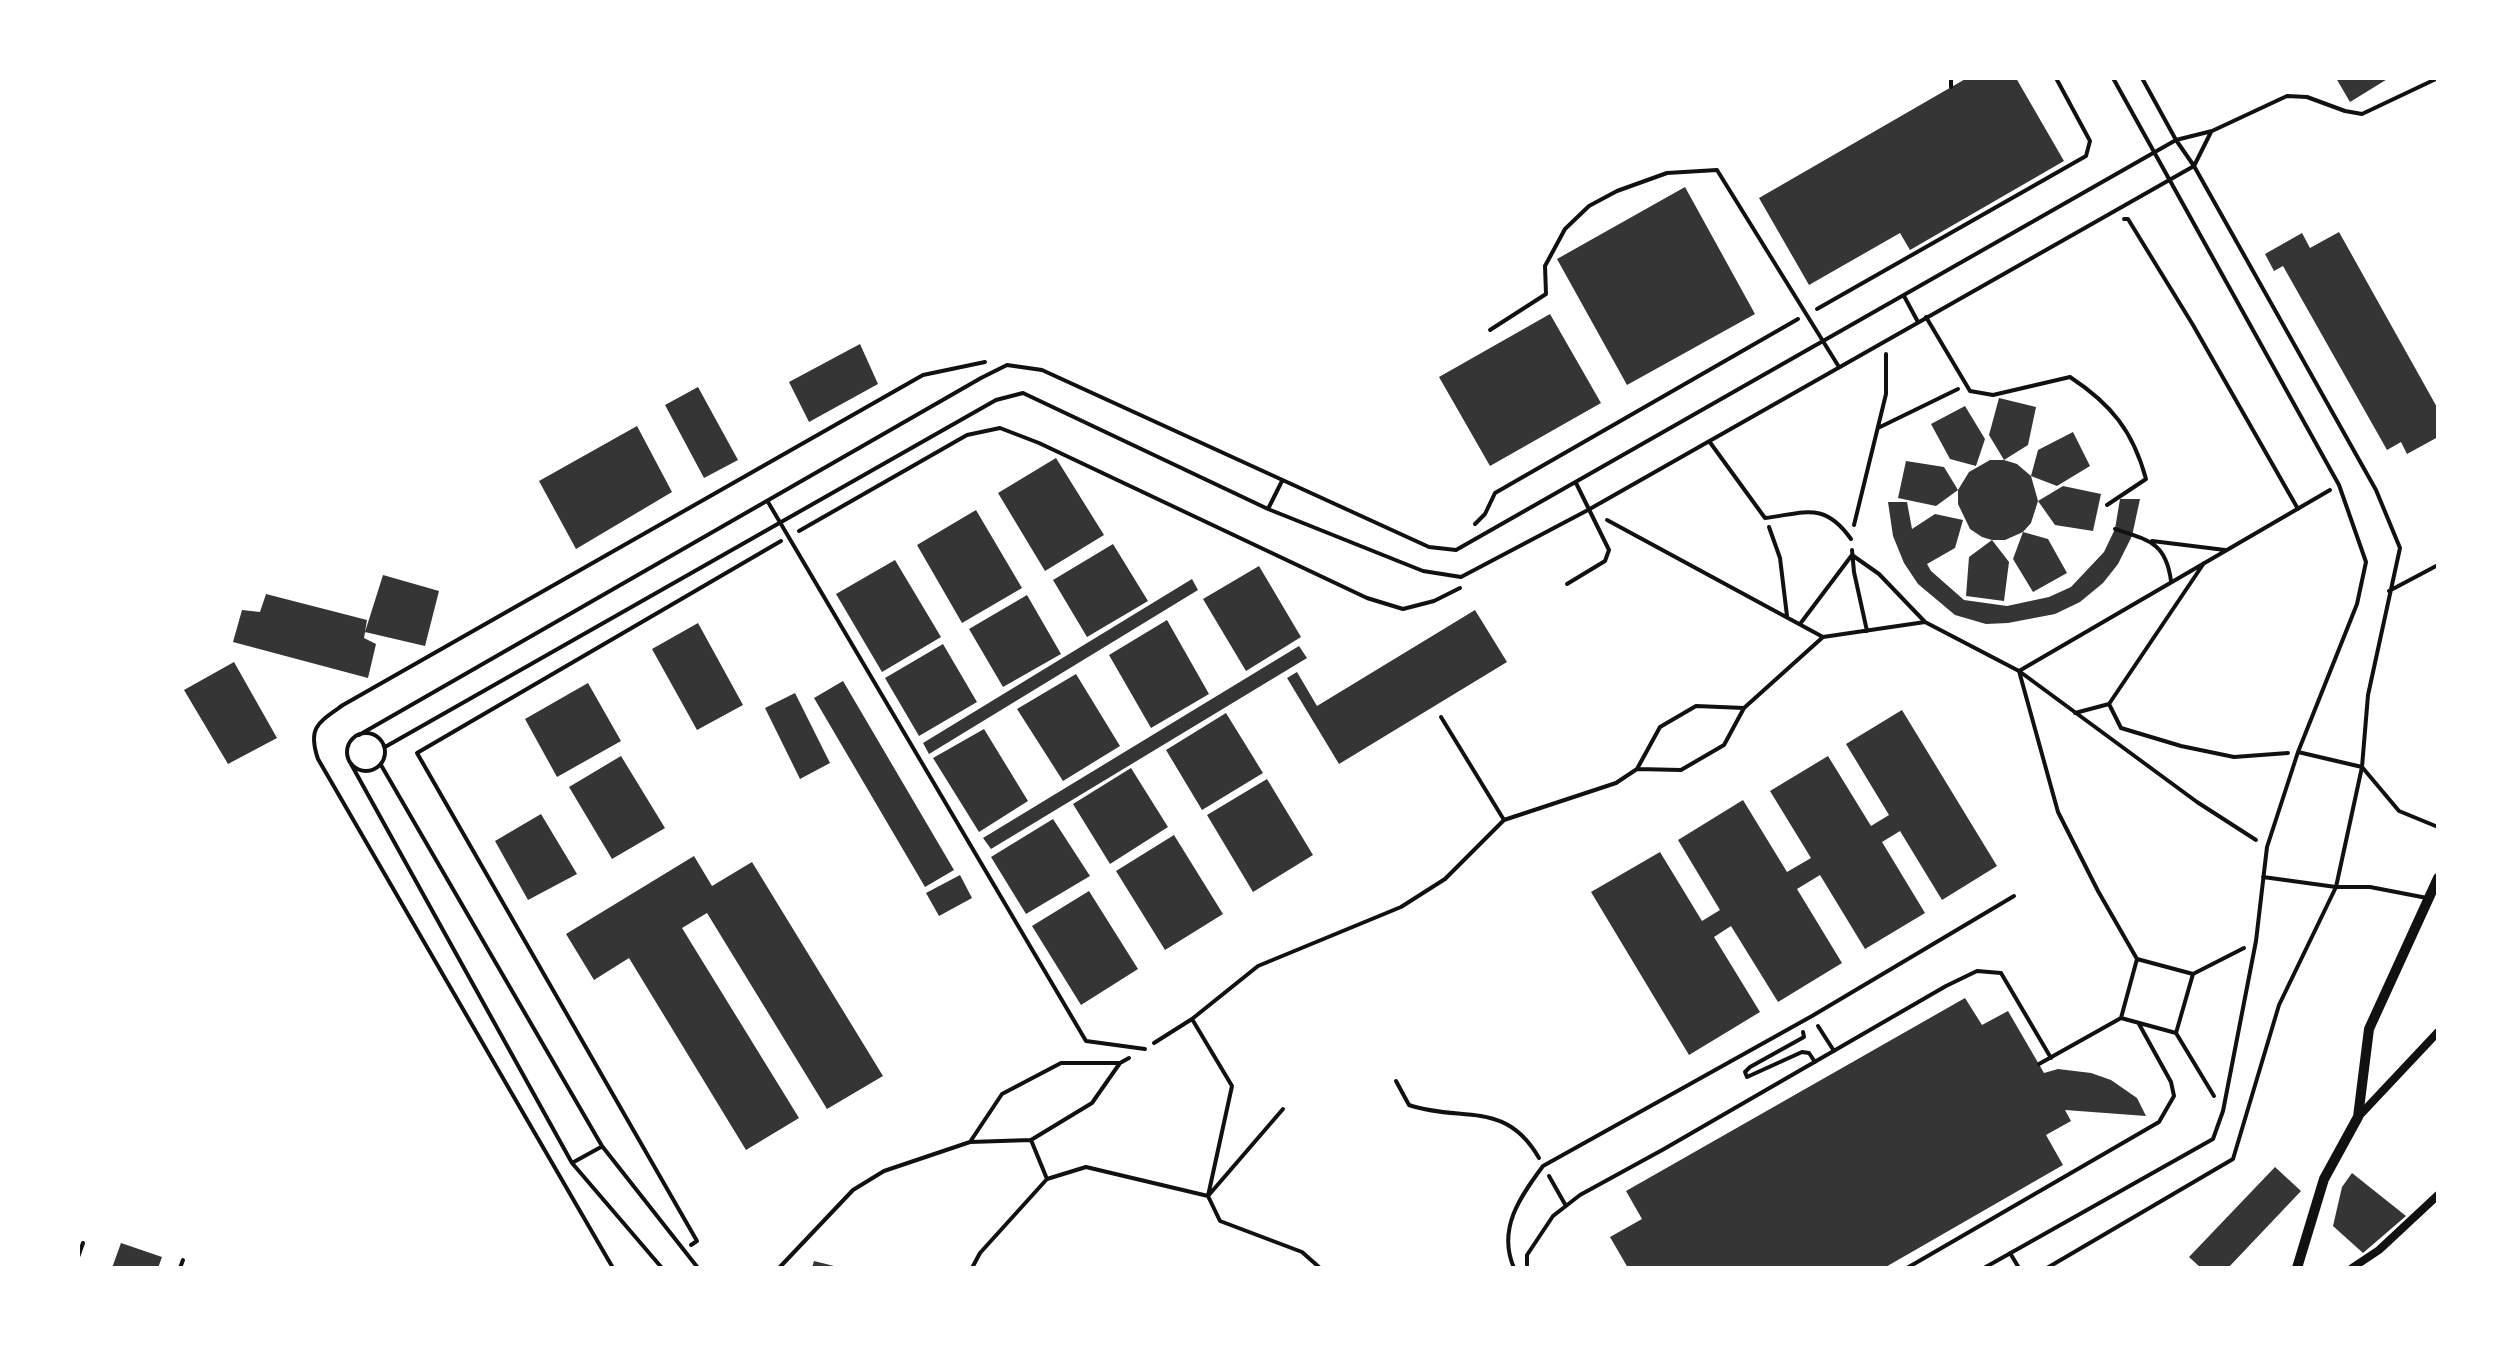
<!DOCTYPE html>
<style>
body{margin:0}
#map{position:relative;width:2516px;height:1346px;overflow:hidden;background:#fff;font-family:Barlow,sans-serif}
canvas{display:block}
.frame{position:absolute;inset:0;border:80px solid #fff;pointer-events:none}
</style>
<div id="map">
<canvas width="2516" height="1346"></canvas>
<div class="frame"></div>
</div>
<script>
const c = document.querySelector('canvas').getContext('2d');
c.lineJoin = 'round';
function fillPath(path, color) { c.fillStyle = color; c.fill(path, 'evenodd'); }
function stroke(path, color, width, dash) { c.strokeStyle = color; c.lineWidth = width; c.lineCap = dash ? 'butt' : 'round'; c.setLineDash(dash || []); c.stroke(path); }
fillPath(new Path2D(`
 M 1967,78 L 2016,78 L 2064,161 L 1910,250 L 1900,233 L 1809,285 L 1759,198 Z
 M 2336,78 L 2389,78 L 2350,102 Z
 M 1685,187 L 1755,314 L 1627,385 L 1557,259 Z
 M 2339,232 L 2438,409 L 2438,437 L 2407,454 L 2401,442 L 2387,450 L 2283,266 L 2274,271 L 2265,254 L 2302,233 L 2310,248 Z
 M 1550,314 L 1601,403 L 1490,466 L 1439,377 Z
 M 860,344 L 878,384 L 809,422 L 789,382 Z
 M 698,387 L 738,460 L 704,478 L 665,405 Z
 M 1999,398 L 2036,407 L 2028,445 L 2004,460 L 1989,435 Z
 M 1965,406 L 1985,439 L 1976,466 L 1950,459 L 1931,424 Z
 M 637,426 L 672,492 L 576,549 L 539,481 Z
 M 2073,432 L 2090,466 L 2057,486 L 2031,476 L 2038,501 L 2031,523 L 2023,532 L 2005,540 L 1992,540 L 1982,537 L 1970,529 L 1958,504 L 1958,490 L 1969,472 L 1990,460 L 2004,460 L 2017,464 L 2031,476 L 2038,450 Z
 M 1056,458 L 1104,535 L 1045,571 L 998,493 Z
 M 1906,461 L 1944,467 L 1958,490 L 1936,506 L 1898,498 Z
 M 2063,486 L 2101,494 L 2093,531 L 2055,525 L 2038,501 Z
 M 2120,499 L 2140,499 L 2132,536 L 2118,564 L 2103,583 L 2080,602 L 2055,614 L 2008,623 L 1986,624 L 1955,615 L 1918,584 L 1904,563 L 1893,536 L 1888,502 L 1907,502 L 1912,529 L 1935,514 L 1963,520 L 1955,548 L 1927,564 L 1931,571 L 1964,600 L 2007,606 L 2049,597 L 2071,587 L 2104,552 L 2115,529 Z
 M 976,510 L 1022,588 L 962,623 L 917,545 Z
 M 2023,532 L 2048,539 L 2067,573 L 2033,592 L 2013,559 Z
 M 1992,540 L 2009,562 L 2004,601 L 1966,596 L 1969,557 Z
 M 1113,544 L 1148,601 L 1087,637 L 1053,580 Z
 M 895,560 L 941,637 L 882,672 L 836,594 Z
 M 1259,566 L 1301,637 L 1246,671 L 1203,599 Z
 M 383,575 L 439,591 L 425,646 L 365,632 Z
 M 1192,579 L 1198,590 L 929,754 L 923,743 Z
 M 266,594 L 367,620 L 364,638 L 376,644 L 368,678 L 233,642 L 242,610 L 260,612 Z
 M 1027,595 L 1061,654 L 1003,687 L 969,629 Z
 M 1475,610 L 1507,662 L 1339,764 L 1287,678 L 1297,672 L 1317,706 Z
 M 1167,620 L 1209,694 L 1151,728 L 1109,655 Z
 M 698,623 L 743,705 L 697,730 L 652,649 Z
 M 943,644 L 977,702 L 919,736 L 885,678 Z
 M 1299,646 L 1307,658 L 991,849 L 983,838 Z
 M 234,662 L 277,738 L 228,764 L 184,690 Z
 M 1076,674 L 1120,746 L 1063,781 L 1017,709 Z
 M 843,681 L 954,870 L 925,887 L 814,698 Z
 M 588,683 L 621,741 L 557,777 L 525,719 Z
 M 795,693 L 830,763 L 800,779 L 765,708 Z
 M 1902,710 L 1997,866 L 1942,900 L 1900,831 L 1882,842 L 1925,913 L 1865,949 L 1820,875 L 1797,889 L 1842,963 L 1778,1002 L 1731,926 L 1714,937 L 1760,1012 L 1689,1055 L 1591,892 L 1660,852 L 1702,921 L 1720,910 L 1678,840 L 1743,800 L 1787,872 L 1811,858 L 1770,791 L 1828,756 L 1871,826 L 1889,815 L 1846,744 Z
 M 1226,713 L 1263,773 L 1202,810 L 1166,750 Z
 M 984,729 L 1028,801 L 979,832 L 933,758 Z
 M 621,756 L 665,828 L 612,859 L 569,787 Z
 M 1131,768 L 1168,827 L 1110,864 L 1073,804 Z
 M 1267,779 L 1313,855 L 1253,892 L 1207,815 Z
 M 541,814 L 577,874 L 528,900 L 495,841 Z
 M 1053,819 L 1090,876 L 1026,914 L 991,857 Z
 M 1174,835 L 1223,914 L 1165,950 L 1116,871 Z
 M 694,856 L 712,886 L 752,862 L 883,1076 L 827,1109 L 707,913 L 682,928 L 799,1118 L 746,1150 L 629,958 L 594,980 L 566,934 Z
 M 960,875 L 972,898 L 939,916 L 926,893 Z
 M 1089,891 L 1138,969 L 1081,1005 L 1032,926 Z
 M 1965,998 L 1982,1025 L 2008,1011 L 2044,1073 L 2058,1069 L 2091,1073 L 2111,1080 L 2137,1098 L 2146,1116 L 2065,1110 L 2071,1121 L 2046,1135 L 2063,1165 L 1884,1268 L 1628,1268 L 1610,1237 L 1642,1219 L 1626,1191 Z
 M 2275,1167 L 2301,1191 L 2228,1268 L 2201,1268 L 2189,1257 Z
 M 2352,1173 L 2406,1216 L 2363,1253 L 2333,1226 L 2342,1187 Z
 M 121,1243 L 162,1257 L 158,1268 L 112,1268 Z
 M 814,1261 L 838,1267 L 838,1268 L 812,1268 Z`), '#353535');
stroke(new Path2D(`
 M 1951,87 L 1951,78
 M 2124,219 L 2128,219 L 2193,325 L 2298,509
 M 1817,309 L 2086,156 L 2090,141 L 2056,78
 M 1878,428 L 1958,389
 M 1607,520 L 1823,637
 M 1475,524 L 1485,514 L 1495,493 L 1798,319
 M 1854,525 L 1886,394 L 1886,354
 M 1769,527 L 1780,558 L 1787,616
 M 2115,529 C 2148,540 2166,542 2171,581
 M 799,531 L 967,435 L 1000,428 L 1039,443 L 1367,598 L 1403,609 L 1434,601 L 1460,588
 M 2152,541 L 2225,550
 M 1852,550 L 1854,572 L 1867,631
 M 1800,624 L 1852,555 L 1879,574 L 1925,622
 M 2109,704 L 2204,563
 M 2075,713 L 2109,704 L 2121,728 L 2181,746 L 2234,757 L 2288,753
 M 1441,717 L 1504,820
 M 1637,769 L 1681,770 L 1724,745 L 1744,708
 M 2256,840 L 2197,802 L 2019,671 L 2330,490
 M 2193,974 L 2244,948
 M 1192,1019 L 1232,1086 L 1208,1196 L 1220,1221 L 1302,1252 L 1320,1268
 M 1818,1026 L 1834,1051
 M 1803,1032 L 1804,1037 L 1750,1067 L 1745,1072 L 1747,1077 L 1802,1052 L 1809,1053 L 1815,1062
 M 2176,1033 L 2214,1096
 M 1154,1043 L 1192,1019 L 1258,966 L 1401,907 L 1445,879 L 1504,820 L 1616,783 L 1637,769 L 1660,727 L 1696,706 L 1744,708 L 1823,637 L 1925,622 L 2019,671 L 2058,812 L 2098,891 L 2137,959 L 2121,1018 L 2176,1033 L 2193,974 L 2137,959
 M 2039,1064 L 2121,1018
 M 1396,1081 L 1409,1105 C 1462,1123 1505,1099 1539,1158
 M 970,1142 L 1002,1094 L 1061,1063 L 1120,1063
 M 1549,1176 L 1566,1206
 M 1047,1179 L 1086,1167 L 1208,1196 L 1283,1109
 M 691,1245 L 697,1241 L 417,753 L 781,541
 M 1527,1265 L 1527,1255 L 1553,1216 L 1580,1195 L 1664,1149 L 1946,986 L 1977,971 L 2001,973 L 2051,1058
 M 613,1268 L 318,759 C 307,727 319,722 343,705 L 923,375 L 985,362
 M 779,1268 L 853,1190 L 884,1171 L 970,1142 L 1031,1140 L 1092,1103 L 1120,1063 L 1129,1058
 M 972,1268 L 980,1253 L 1047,1179 L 1031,1140
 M 1907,1268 L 2159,1122 L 2174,1096 L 2171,1082 L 2139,1024`), '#111', 4);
stroke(new Path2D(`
 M 1904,296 L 1918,322
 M 1926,317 L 1970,391 L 1993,395 L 2070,377 C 2111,404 2133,431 2146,479 L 2107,505
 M 1490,330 L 1546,294 L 1545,266 L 1565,229 L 1589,206 L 1617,191 L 1667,173 L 1717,170 L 1839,367
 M 1709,441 L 1765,518 C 1805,513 1824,501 1851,539
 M 768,502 L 1086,1041 L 1145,1049
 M 1268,509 L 1282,481
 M 1567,584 L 1605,561 L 1609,550 L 1576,483
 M 2389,591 L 2438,565
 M347 752a19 19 0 1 1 38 0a19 19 0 1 1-38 0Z
 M 359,735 L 981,378 L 1007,365 L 1042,370 L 1429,547 L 1456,550 L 2176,140 L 2212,131 L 2287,96 L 2307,97 L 2345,111 L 2362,114 L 2438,78
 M 385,747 L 996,400 L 1023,393 L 1268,509 L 1423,571 L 1461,577 L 1588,510 L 2194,166 L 2211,132
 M 2298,752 L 2362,767 L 2399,811 L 2438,827
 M 351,764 L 572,1163 L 662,1268
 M 381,765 L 602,1146 L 698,1268
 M 2263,877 L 2336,887 L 2370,887 L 2427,898
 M 572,1163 L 601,1147
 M 2010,1253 L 2019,1268
 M 78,1257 L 83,1243
 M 180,1268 L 183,1260
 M 1514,1268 C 1497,1229 1520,1197 1543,1166 L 1812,1016 L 2014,896
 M 1984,1268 L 2213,1139 L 2223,1111 L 2256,941 L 2267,847 L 2298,752 L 2357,604 L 2366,562 L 2339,485 L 2113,78
 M 2047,1268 L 2233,1159 L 2279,1005 L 2336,887 L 2362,767 L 2368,695 L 2400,548 L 2376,490 L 2194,166 L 2176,140 L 2142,78`), '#111', 4);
stroke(new Path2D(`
 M 2359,1116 L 2438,1032
 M 2352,1268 L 2379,1250 L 2438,1195`), '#111', 8);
stroke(new Path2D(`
 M 2297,1268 L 2324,1179 L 2358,1117 L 2369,1029 L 2438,878`), '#111', 10);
</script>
